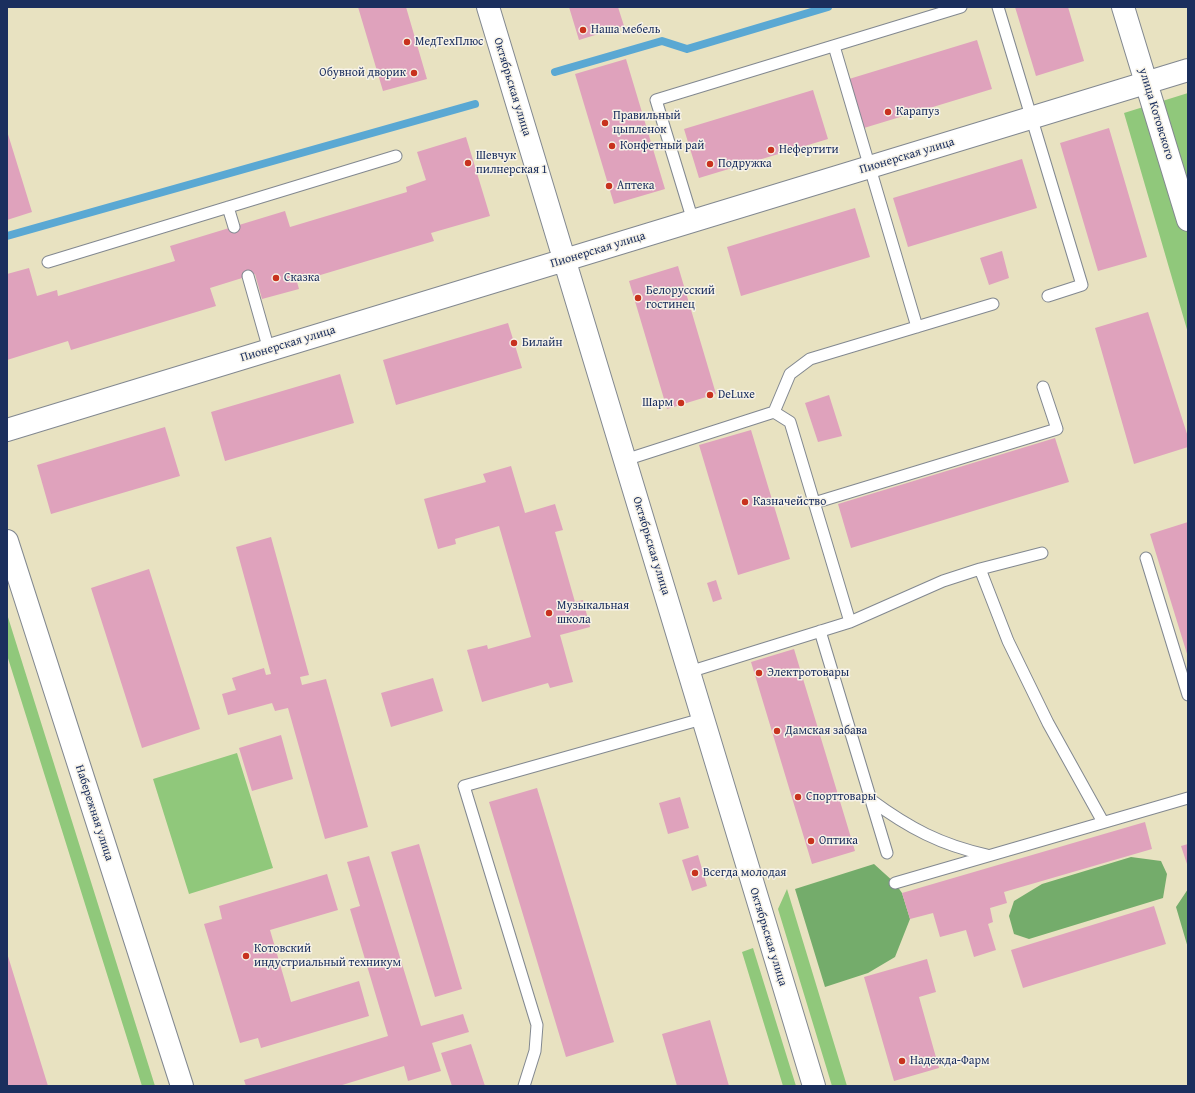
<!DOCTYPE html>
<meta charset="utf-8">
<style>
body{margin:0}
#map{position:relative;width:1195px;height:1093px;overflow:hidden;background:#e8e2c1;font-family:"Gentium Book Plus",serif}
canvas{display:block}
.frame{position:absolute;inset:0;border:8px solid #1b2f5e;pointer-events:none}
</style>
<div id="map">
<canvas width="1195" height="1093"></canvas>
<div class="frame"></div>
</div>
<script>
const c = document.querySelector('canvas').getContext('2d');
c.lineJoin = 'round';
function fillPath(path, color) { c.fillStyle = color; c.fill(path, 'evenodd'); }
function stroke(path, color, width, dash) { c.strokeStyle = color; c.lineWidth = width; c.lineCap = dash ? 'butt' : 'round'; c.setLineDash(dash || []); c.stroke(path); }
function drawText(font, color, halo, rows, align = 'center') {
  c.font = font + ' "Gentium Book Plus",serif'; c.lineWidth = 3; c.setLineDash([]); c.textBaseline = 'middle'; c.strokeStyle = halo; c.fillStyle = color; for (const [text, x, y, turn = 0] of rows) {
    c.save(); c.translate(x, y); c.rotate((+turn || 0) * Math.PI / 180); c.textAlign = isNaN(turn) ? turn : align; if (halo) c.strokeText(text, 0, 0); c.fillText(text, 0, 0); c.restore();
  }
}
fillPath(new Path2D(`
 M 1188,93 L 1188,333 L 1124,113 Z
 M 7,614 L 155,1086 L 142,1086 L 7,655 Z
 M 237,753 L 273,868 L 189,894 L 153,779 Z
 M 787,889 L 847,1086 L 832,1086 L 778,909 Z
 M 753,948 L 796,1086 L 783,1086 L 742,952 Z`), '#90c87b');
fillPath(new Path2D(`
 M 1131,857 L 1161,861 L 1167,874 L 1163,898 L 1029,939 L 1014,934 L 1009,916 L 1014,901 L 1042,884 Z
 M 874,864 L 895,883 L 902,893 L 910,919 L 895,957 L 868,973 L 825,987 L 795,889 Z
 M 1188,889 L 1188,948 L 1176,907 Z`), '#74ac6b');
stroke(new Path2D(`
 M 555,72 L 662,41 L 687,49 L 828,7
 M 7,236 L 475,104`), '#5aa8d3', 8);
fillPath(new Path2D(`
 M 358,7 L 406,7 L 427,79 L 383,91 Z
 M 569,7 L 618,7 L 624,26 L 579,40 Z
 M 1015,7 L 1068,7 L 1084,61 L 1036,76 Z
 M 977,40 L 992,89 L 864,128 L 849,79 Z
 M 626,59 L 665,189 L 614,204 L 575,74 Z
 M 813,90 L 828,139 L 699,178 L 684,129 Z
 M 1109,128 L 1147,257 L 1098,271 L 1060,143 Z
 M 7,131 L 32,212 L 7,220 Z
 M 466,137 L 490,216 L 431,233 L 434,241 L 297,282 L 299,289 L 262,299 L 255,274 L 210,288 L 216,306 L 71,350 L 68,341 L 7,360 L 7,274 L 29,268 L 37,296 L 57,290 L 58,296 L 175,261 L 170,246 L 285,211 L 290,227 L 407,192 L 406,187 L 426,180 L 417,152 Z
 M 1022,159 L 1037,208 L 908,247 L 893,198 Z
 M 855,208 L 870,257 L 741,296 L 727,247 Z
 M 1002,251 L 1009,278 L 989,285 L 980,258 Z
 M 678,266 L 716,394 L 667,409 L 629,281 Z
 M 1148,312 L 1188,437 L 1188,447 L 1134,464 L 1095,328 Z
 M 508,323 L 522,368 L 396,405 L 383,360 Z
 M 340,374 L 354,423 L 225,461 L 211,412 Z
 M 829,395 L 842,436 L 818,442 L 805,403 Z
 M 165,427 L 180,476 L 51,514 L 37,465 Z
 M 751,430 L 790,559 L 738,575 L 699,445 Z
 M 1055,438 L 1069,482 L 851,548 L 838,504 Z
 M 511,466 L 525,513 L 555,504 L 563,530 L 555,532 L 575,602 L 583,600 L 590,627 L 560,635 L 573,682 L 550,688 L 548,683 L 482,702 L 467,650 L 487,645 L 488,649 L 531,637 L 499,526 L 455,539 L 456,544 L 438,549 L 424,499 L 486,482 L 483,474 Z
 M 1188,522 L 1188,657 L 1150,534 Z
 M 271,537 L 309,675 L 300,677 L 302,685 L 326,679 L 368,827 L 325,839 L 288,708 L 275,711 L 272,703 L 228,715 L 222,694 L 236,690 L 232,678 L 264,668 L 266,675 L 271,674 L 236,547 Z
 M 149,569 L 200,729 L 142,748 L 91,588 Z
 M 716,580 L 722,599 L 713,602 L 707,583 Z
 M 794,649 L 855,851 L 812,864 L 751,662 Z
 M 433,678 L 443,711 L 391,727 L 381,693 Z
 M 281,735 L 293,779 L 252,791 L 239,748 Z
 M 537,788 L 614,1042 L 566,1057 L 489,802 Z
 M 680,797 L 689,828 L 668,834 L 659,803 Z
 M 1145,822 L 1152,849 L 1004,892 L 1007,903 L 990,908 L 993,922 L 988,924 L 996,950 L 974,957 L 966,930 L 940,937 L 933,913 L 910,919 L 902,893 Z
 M 419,844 L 462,989 L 435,997 L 391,852 Z
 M 1188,844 L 1188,867 L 1181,846 Z
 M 698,855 L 707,886 L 692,891 L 682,860 Z
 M 369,856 L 421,1026 L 463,1014 L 469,1032 L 432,1043 L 441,1071 L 408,1081 L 404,1066 L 339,1086 L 246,1086 L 244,1080 L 388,1036 L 350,909 L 360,906 L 347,862 Z
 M 327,874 L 338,910 L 270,930 L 291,1002 L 359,981 L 369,1016 L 261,1048 L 258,1038 L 240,1043 L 204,924 L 222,919 L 219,906 Z
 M 1154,906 L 1166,944 L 1023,988 L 1011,950 Z
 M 7,954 L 7,953 L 48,1086 L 7,1086 Z
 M 927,959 L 936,992 L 919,997 L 939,1068 L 894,1081 L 864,977 Z
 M 710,1020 L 729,1086 L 677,1086 L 662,1034 Z
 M 471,1044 L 485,1086 L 452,1086 L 441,1053 Z`), '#dfa2bc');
const service = new Path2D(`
 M 998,7 L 1082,285 L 1048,296
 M 834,46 L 917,327
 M 228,207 L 234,227
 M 693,221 L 656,100 L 961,7
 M 48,262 L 396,156
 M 248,276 L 269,350
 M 774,412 L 790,374 L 810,359 L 993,304
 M 625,460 L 774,412 L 790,422 L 850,622
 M 814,503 L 1057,429 L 1043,387
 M 1146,558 L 1188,695
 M 980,569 L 1008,641 L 1048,723 L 1103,822
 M 820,631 L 887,853
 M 689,672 L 850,622 L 943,581 L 980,569 L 1042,553
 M 871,800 C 909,828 941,845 987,855
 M 895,883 L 1188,798
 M 524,1086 L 535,1051 L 537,1025 L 464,786 L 702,719`);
const tertiary = new Path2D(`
 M 488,7 L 814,1086
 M 1123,7 L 1188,220
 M 7,430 L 1188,70
 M 7,541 L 182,1086`);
stroke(service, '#828890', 13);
stroke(tertiary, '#828890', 24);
stroke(service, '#fff', 11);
stroke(tertiary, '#fff', 22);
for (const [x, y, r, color] of [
 [583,30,4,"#c8321e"],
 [407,42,4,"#c8321e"],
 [414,73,4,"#c8321e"],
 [888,112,4,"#c8321e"],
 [605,123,4,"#c8321e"],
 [612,146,4,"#c8321e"],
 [771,150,4,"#c8321e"],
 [468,163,4,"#c8321e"],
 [710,164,4,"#c8321e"],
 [609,186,4,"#c8321e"],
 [276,278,4,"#c8321e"],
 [638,298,4,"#c8321e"],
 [514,343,4,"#c8321e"],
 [710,395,4,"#c8321e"],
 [681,403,4,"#c8321e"],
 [745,502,4,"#c8321e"],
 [549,613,4,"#c8321e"],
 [759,673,4,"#c8321e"],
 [777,731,4,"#c8321e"],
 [798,797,4,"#c8321e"],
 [811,841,4,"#c8321e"],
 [695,873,4,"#c8321e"],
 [246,956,4,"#c8321e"],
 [902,1061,4,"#c8321e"]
]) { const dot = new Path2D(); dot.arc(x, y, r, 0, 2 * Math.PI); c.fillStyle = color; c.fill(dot); stroke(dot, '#f7f3e8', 1.5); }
drawText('12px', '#1b2f5e', '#f7f3e8', [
 ["Наша мебель",591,30],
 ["МедТехПлюс",415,42],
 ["Обувной дворик",406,73,"right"],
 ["Карапуз",896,112],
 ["Правильный",613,116],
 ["цыпленок",613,130],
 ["Конфетный рай",620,146],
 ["Нефертити",779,150],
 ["Шевчук",476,156],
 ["пилнерская 1",476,170],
 ["Подружка",718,164],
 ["Аптека",617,186],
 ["Сказка",284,278],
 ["Белорусский",646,291],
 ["гостинец",646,305],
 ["Билайн",522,343],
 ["DeLuxe",718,395],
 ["Шарм",673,403,"right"],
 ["Казначейство",753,502],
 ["Музыкальная",557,606],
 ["школа",557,620],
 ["Электротовары",767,673],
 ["Дамская забава",785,731],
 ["Спорттовары",806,797],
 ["Оптика",819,841],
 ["Всегда молодая",703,873],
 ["Котовский",254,949],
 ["индустриальный техникум",254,963],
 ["Надежда-Фарм",910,1061]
], 'left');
drawText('12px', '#1b2f5e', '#f7f3e8', [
 ["Октябрьская улица",512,87,73],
 ["улица Котовского",1156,114,73],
 ["Пионерская улица",907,156,-17],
 ["Пионерская улица",598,250,-17],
 ["Пионерская улица",288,344,-17],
 ["Октябрьская улица",651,546,73],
 ["Набережная улица",94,813,72],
 ["Октябрьская улица",768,937,73]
]);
</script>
